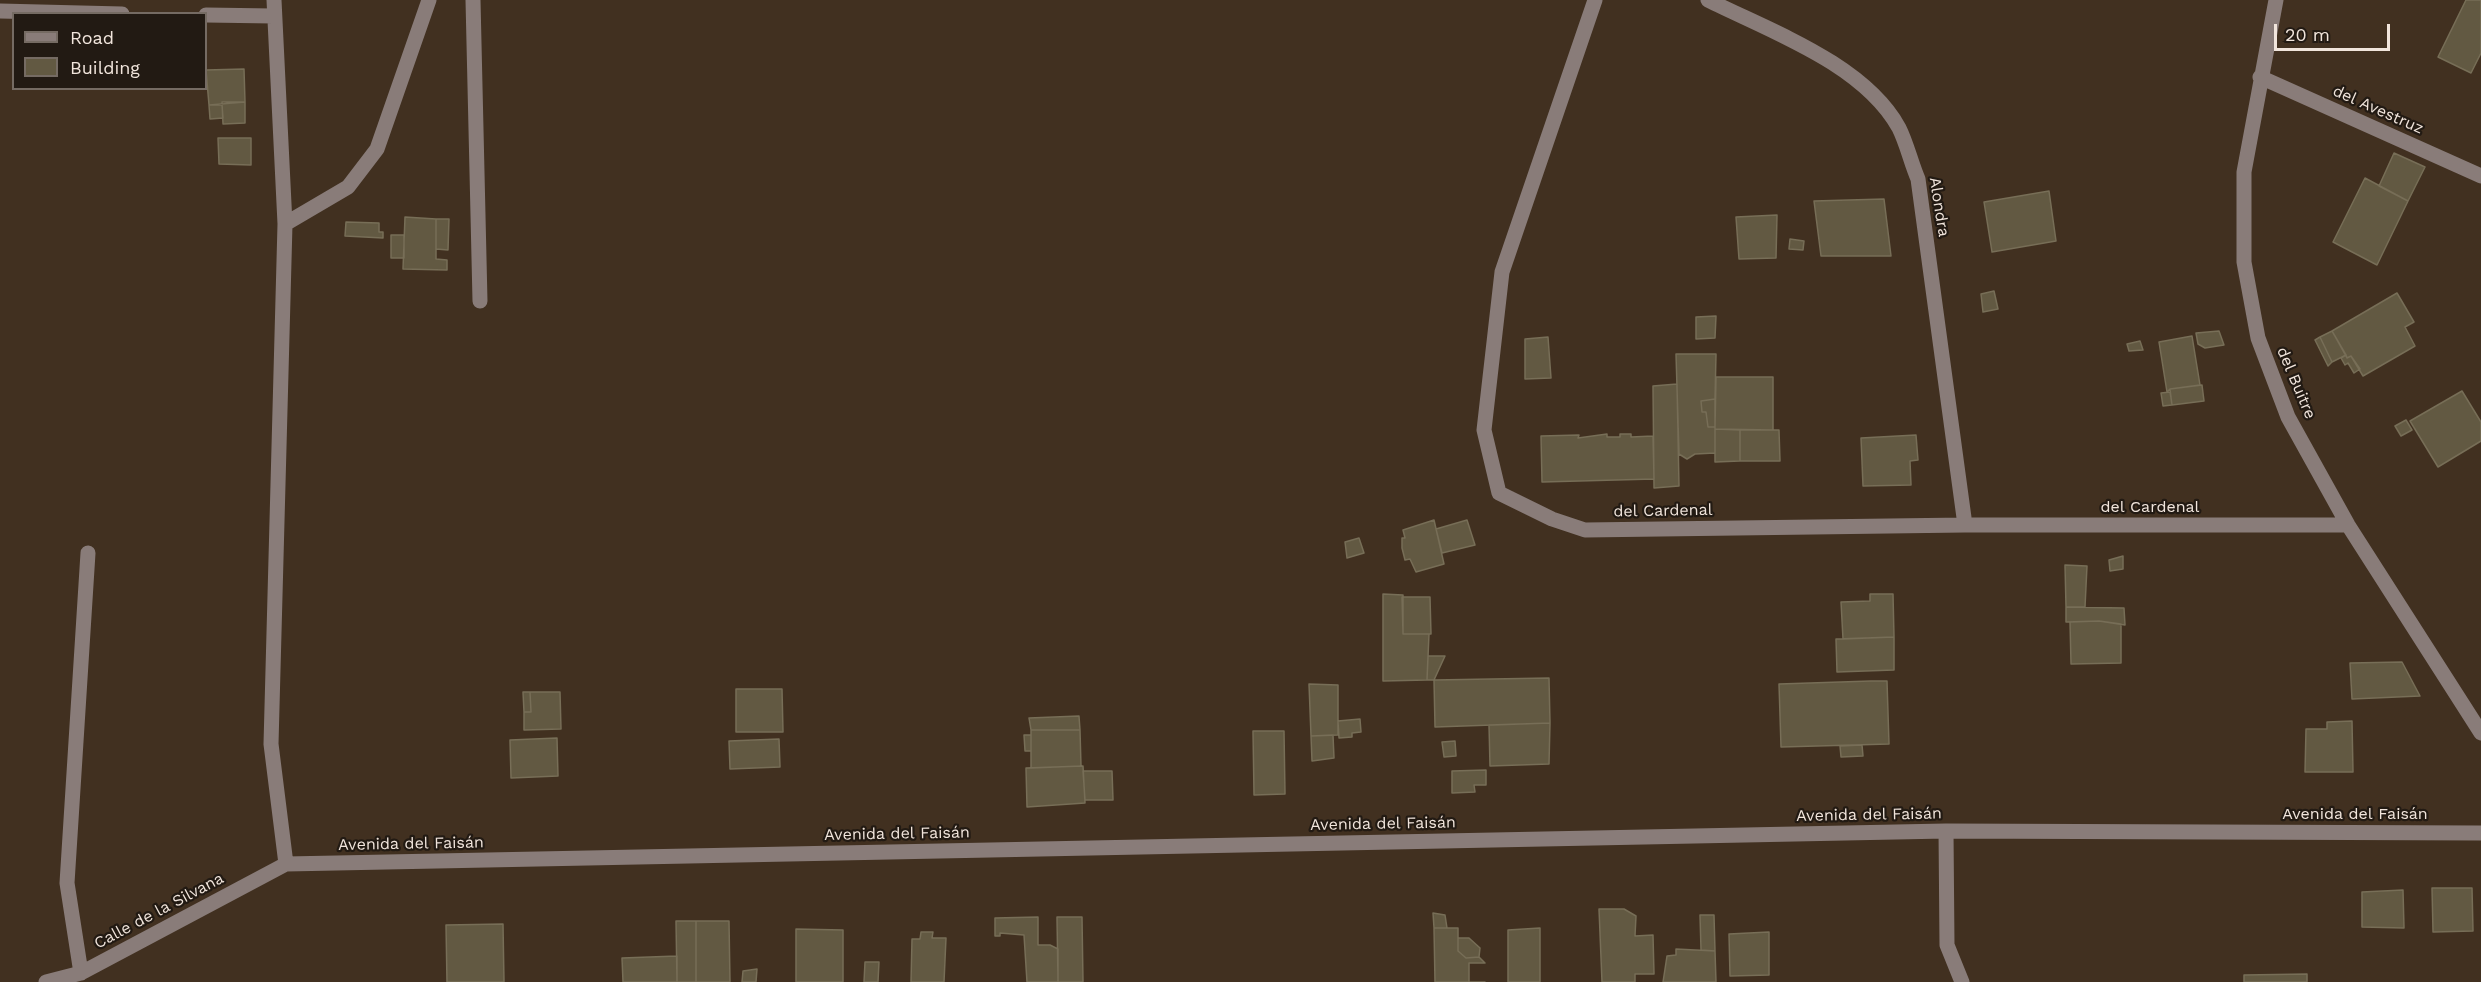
<!DOCTYPE html>
<meta charset="utf-8">
<style>
body{margin:0}
#map{position:relative;width:2481px;height:982px;overflow:hidden;background:#413020;font-family:"Work Sans",sans-serif}
canvas{display:block}
.legend{position:absolute;left:12px;top:12px;width:195px;height:78px;box-sizing:border-box;background:#221a13;border:2px solid #756b63;margin:0;padding:8px 10px;list-style:none;font-size:18px;color:#f1e5dc}
.legend li{display:flex;align-items:center;gap:12px;height:30px}
.legend b{width:30px;border:2px solid #756b63}
.scale{position:absolute;left:2274px;top:24px;width:116px;height:27px;box-sizing:border-box;border:3px solid #f1e5dc;border-top:0;padding-left:8px;font-size:18px;line-height:21px;white-space:nowrap;color:#f1e5dc;-webkit-text-stroke:4px #221a13;paint-order:stroke}
</style>
<div id="map">
<canvas width="2481" height="982"></canvas>
<ul class="legend">
<li><b style="height:8px;background:#897c79"></b>Road</li>
<li><b style="height:16px;background:#625942"></b>Building</li>
</ul>
<div class="scale">20 m</div>
</div>
<script>
const c = document.querySelector('canvas').getContext('2d');
c.lineJoin = 'round';
function fillPath(path, color) { c.fillStyle = color; c.fill(path, 'evenodd'); }
function stroke(path, color, width, dash) { c.strokeStyle = color; c.lineWidth = width; c.lineCap = dash ? 'butt' : 'round'; c.setLineDash(dash || []); c.stroke(path); }
function drawText(font, color, halo, rows, align = 'center') {
  c.font = font + ' "Work Sans",sans-serif'; c.lineWidth = 4.5; c.setLineDash([]); c.textBaseline = 'middle'; c.strokeStyle = halo; c.fillStyle = color; for (const [text, x, y, turn = 0] of rows) {
    c.save(); c.translate(x, y); c.rotate((+turn || 0) * Math.PI / 180); c.textAlign = isNaN(turn) ? turn : align; if (halo) c.strokeText(text, 0, 0); c.fillText(text, 0, 0); c.restore();
  }
}
const building = new Path2D(`
 M 2466,0 L 2481,0 L 2481,53 L 2471,73 L 2438,57 Z
 M 244,69 L 245,102 L 209,105 L 206,70 Z
 M 222,102 L 245,102 L 245,123 L 223,124 Z
 M 209,105 L 222,105 L 223,118 L 210,119 Z
 M 218,138 L 251,138 L 251,165 L 219,164 Z
 M 2394,153 L 2425,167 L 2408,201 L 2379,186 Z
 M 2365,178 L 2408,201 L 2377,265 L 2333,242 Z
 M 2049,191 L 2056,241 L 1992,252 L 1984,202 Z
 M 1884,199 L 1891,256 L 1821,256 L 1814,201 Z
 M 1777,215 L 1776,258 L 1739,259 L 1736,217 Z
 M 405,217 L 436,219 L 436,259 L 447,260 L 447,270 L 403,269 Z
 M 436,219 L 449,219 L 448,250 L 436,249 Z
 M 346,222 L 379,223 L 379,232 L 383,232 L 383,238 L 345,236 Z
 M 391,235 L 404,235 L 404,258 L 391,258 Z
 M 1790,239 L 1804,241 L 1803,250 L 1789,249 Z
 M 1994,291 L 1998,309 L 1983,312 L 1981,294 Z
 M 2397,293 L 2414,322 L 2405,327 L 2415,346 L 2363,376 L 2351,356 L 2347,358 L 2332,331 Z
 M 1716,316 L 1715,338 L 1696,339 L 1696,317 Z
 M 2219,331 L 2224,345 L 2205,348 L 2198,344 L 2196,333 Z
 M 2332,331 L 2346,355 L 2332,362 L 2320,337 Z
 M 2192,336 L 2200,385 L 2170,389 L 2167,392 L 2159,342 Z
 M 1548,337 L 1551,378 L 1525,379 L 1525,339 Z
 M 2320,337 L 2332,362 L 2328,366 L 2315,340 Z
 M 2140,341 L 2143,350 L 2129,351 L 2127,344 Z
 M 1676,354 L 1716,354 L 1715,399 L 1701,401 L 1702,412 L 1706,412 L 1708,427 L 1715,427 L 1715,453 L 1695,454 L 1687,459 L 1679,454 Z
 M 2346,355 L 2347,358 L 2351,356 L 2360,369 L 2354,373 L 2348,363 L 2345,365 L 2341,358 Z
 M 1716,377 L 1773,377 L 1773,430 L 1715,429 Z
 M 1677,384 L 1679,486 L 1654,488 L 1653,386 Z
 M 2202,385 L 2204,401 L 2172,405 L 2170,389 Z
 M 2462,391 L 2481,422 L 2481,441 L 2438,467 L 2410,421 Z
 M 2170,392 L 2172,405 L 2163,406 L 2161,393 Z
 M 1715,399 L 1715,427 L 1708,427 L 1706,412 L 1702,412 L 1701,401 Z
 M 2406,420 L 2412,430 L 2401,436 L 2395,426 Z
 M 1715,429 L 1740,430 L 1740,461 L 1715,462 Z
 M 1740,430 L 1779,430 L 1780,461 L 1740,461 Z
 M 1607,434 L 1607,437 L 1620,437 L 1620,434 L 1631,434 L 1631,437 L 1653,436 L 1654,479 L 1542,482 L 1541,436 L 1579,435 L 1578,438 Z
 M 1916,435 L 1918,460 L 1910,461 L 1911,485 L 1863,486 L 1861,438 Z
 M 1434,520 L 1444,564 L 1416,572 L 1410,559 L 1405,560 L 1402,548 L 1402,538 L 1405,538 L 1403,530 Z
 M 1467,520 L 1475,545 L 1442,553 L 1436,529 Z
 M 1359,538 L 1364,553 L 1347,558 L 1345,542 Z
 M 2123,556 L 2123,569 L 2110,571 L 2109,560 Z
 M 2065,565 L 2087,566 L 2085,607 L 2066,607 Z
 M 1383,594 L 1403,595 L 1403,634 L 1429,634 L 1427,680 L 1383,681 Z
 M 1870,594 L 1893,594 L 1894,637 L 1843,639 L 1841,602 L 1870,601 Z
 M 1402,597 L 1430,597 L 1431,634 L 1403,634 Z
 M 2066,607 L 2124,608 L 2125,625 L 2099,621 L 2066,622 Z
 M 2099,621 L 2121,624 L 2121,663 L 2071,664 L 2070,622 Z
 M 1894,637 L 1894,670 L 1837,672 L 1836,639 Z
 M 1428,656 L 1445,656 L 1434,680 L 1427,680 Z
 M 2402,662 L 2420,696 L 2352,699 L 2350,663 Z
 M 1549,678 L 1550,723 L 1435,727 L 1434,680 Z
 M 1871,681 L 1887,681 L 1889,744 L 1781,747 L 1779,684 Z
 M 1309,684 L 1338,685 L 1338,735 L 1311,736 Z
 M 736,689 L 782,689 L 783,732 L 736,732 Z
 M 523,692 L 530,692 L 531,712 L 524,712 Z
 M 530,692 L 560,692 L 561,729 L 524,730 L 524,712 L 531,712 Z
 M 1079,716 L 1080,730 L 1031,730 L 1029,718 Z
 M 1360,719 L 1361,732 L 1352,733 L 1352,737 L 1339,738 L 1338,721 Z
 M 2352,721 L 2353,772 L 2305,772 L 2306,729 L 2327,729 L 2327,722 Z
 M 1550,723 L 1549,764 L 1490,766 L 1489,725 Z
 M 1031,730 L 1080,730 L 1081,766 L 1031,768 Z
 M 1253,731 L 1284,731 L 1285,794 L 1254,795 Z
 M 1024,735 L 1031,735 L 1031,751 L 1025,751 Z
 M 1333,735 L 1334,758 L 1312,761 L 1311,736 Z
 M 557,738 L 558,776 L 511,778 L 510,740 Z
 M 779,739 L 780,767 L 730,769 L 729,741 Z
 M 1455,741 L 1456,756 L 1444,757 L 1442,742 Z
 M 1862,745 L 1863,756 L 1841,757 L 1840,746 Z
 M 1083,766 L 1085,803 L 1027,807 L 1026,768 Z
 M 1486,770 L 1486,785 L 1474,785 L 1475,792 L 1452,793 L 1452,771 Z
 M 1083,771 L 1112,771 L 1113,800 L 1085,800 Z
 M 2432,888 L 2472,888 L 2473,931 L 2433,932 Z
 M 2403,890 L 2404,928 L 2362,927 L 2362,892 Z
 M 1599,909 L 1624,909 L 1636,916 L 1635,936 L 1653,935 L 1654,974 L 1635,974 L 1635,982 L 1602,982 Z
 M 1433,913 L 1445,915 L 1447,928 L 1434,928 Z
 M 1700,915 L 1714,915 L 1715,951 L 1701,950 Z
 M 1038,917 L 1038,945 L 1050,945 L 1058,949 L 1058,982 L 1027,982 L 1024,935 L 1000,933 L 1000,936 L 995,936 L 995,918 Z
 M 1057,917 L 1082,917 L 1083,982 L 1058,982 Z
 M 676,921 L 696,921 L 696,982 L 677,982 Z
 M 696,921 L 729,921 L 730,982 L 696,982 Z
 M 503,924 L 504,982 L 447,982 L 446,925 Z
 M 1434,928 L 1458,928 L 1458,951 L 1466,958 L 1479,957 L 1485,963 L 1469,963 L 1469,982 L 1485,982 L 1435,982 Z
 M 1540,928 L 1540,982 L 1508,982 L 1508,930 Z
 M 796,929 L 843,930 L 843,982 L 796,982 Z
 M 921,932 L 933,932 L 932,938 L 946,938 L 944,982 L 911,982 L 912,939 L 920,939 Z
 M 1769,932 L 1769,975 L 1730,976 L 1729,934 Z
 M 1458,938 L 1469,938 L 1480,948 L 1479,957 L 1466,958 L 1458,951 Z
 M 1676,949 L 1715,951 L 1716,982 L 1663,982 L 1667,956 L 1676,955 Z
 M 677,956 L 677,982 L 623,982 L 622,958 Z
 M 865,962 L 879,962 L 878,982 L 864,982 Z
 M 757,969 L 756,982 L 742,982 L 743,971 Z
 M 2307,974 L 2307,982 L 2244,982 L 2244,975 Z`);
fillPath(building, '#625942');
stroke(building, '#776e57', 1.5);
stroke(new Path2D(`
 M 274,0 L 285,224 L 271,744 L 286,864
 M 473,0 L 480,301
 M 1595,0 L 1502,272 L 1484,430 L 1499,493 L 1552,519 L 1585,530 L 1965,525 L 2348,525
 M 1708,0 C 1770,31 1864,64 1899,128 C 1907,144 1911,163 1918,179 L 1965,525
 M 2276,0 L 2244,172 L 2244,262 L 2258,338 L 2288,417 L 2348,525 L 2481,733
 M 0,11 L 122,14
 M 206,15 L 273,16
 M 2260,77 L 2481,176
 M 285,224 L 348,187 L 377,149 L 429,0
 M 1946,831 L 1947,945 L 1962,982
 M 81,973 L 67,883 L 88,553
 M 46,982 L 81,973 L 286,864 L 1946,831 L 2481,833`), '#897c79', 15);
drawText('16px', '#f1e5dc', '#221a13', [
 ["del Avestruz",2378,110,24],
 ["Alondra",1939,207,81],
 ["del Buitre",2296,383,67],
 ["del Cardenal",2150,507],
 ["del Cardenal",1663,511,-1],
 ["Avenida del Faisán",2355,814],
 ["Avenida del Faisán",1869,815,-1],
 ["Avenida del Faisán",1383,824,-1],
 ["Avenida del Faisán",897,834,-1],
 ["Avenida del Faisán",411,844,-1],
 ["Calle de la Silvana",159,911,-28]
]);
</script>
